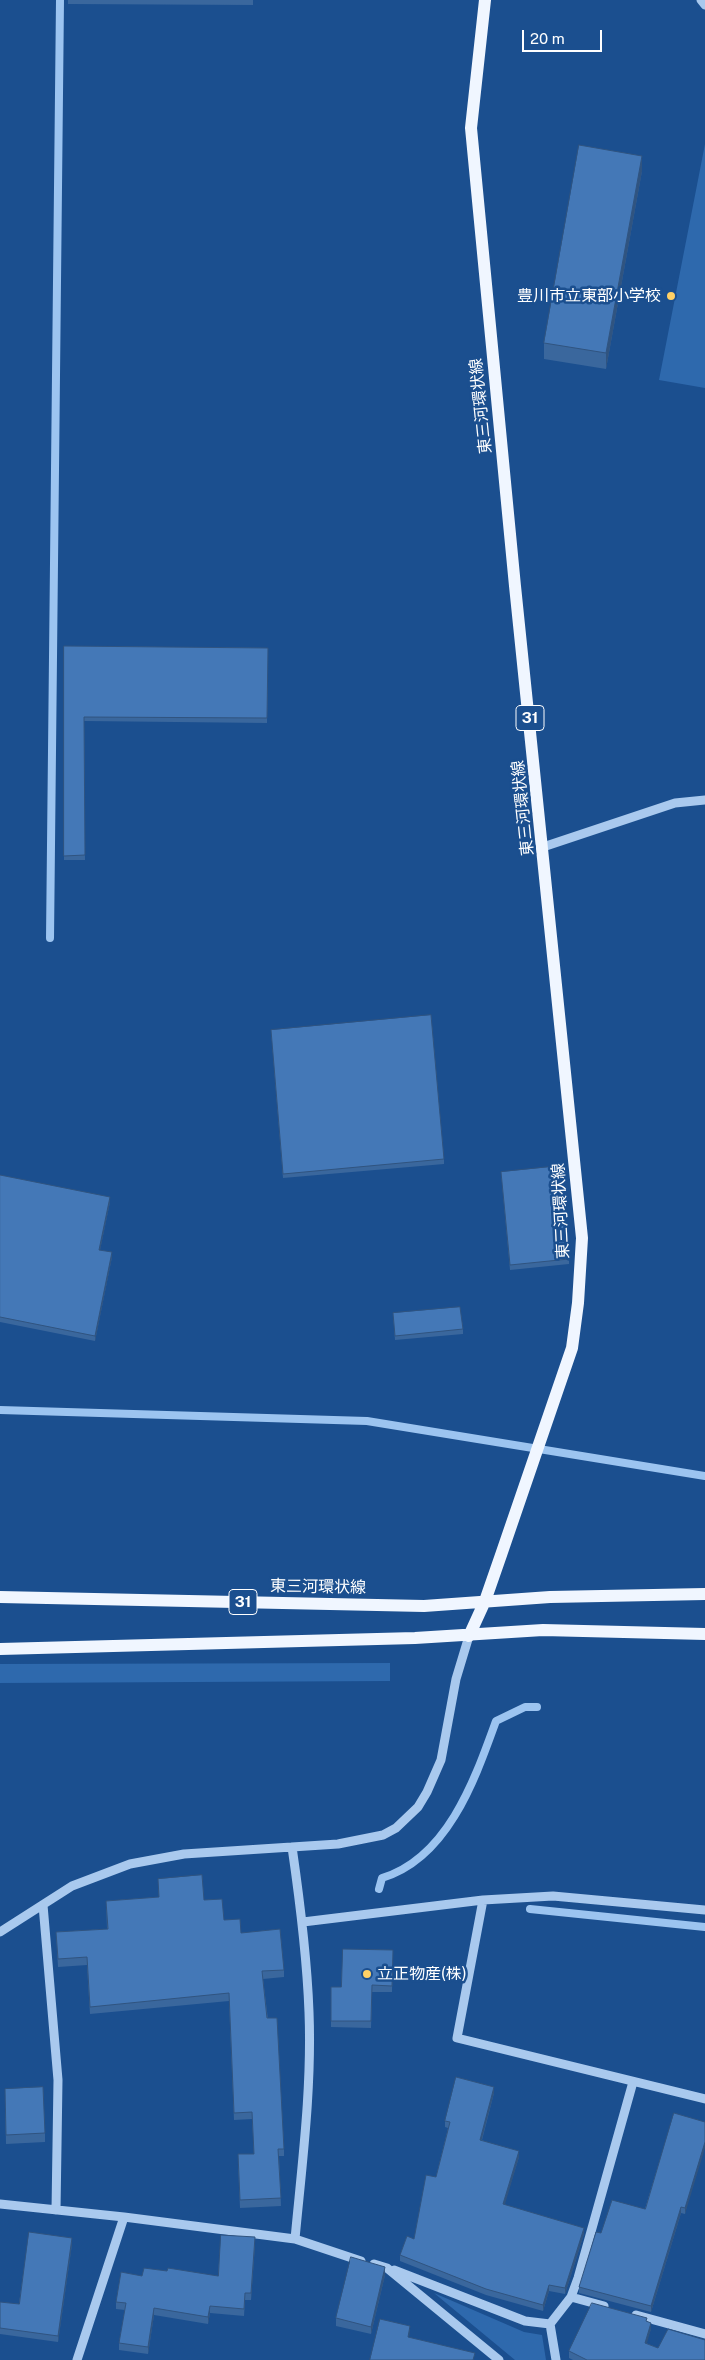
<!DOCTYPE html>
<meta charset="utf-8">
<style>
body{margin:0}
#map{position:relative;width:705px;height:2360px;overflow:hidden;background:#1b4f8f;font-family:"Public Sans",sans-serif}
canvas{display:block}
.scale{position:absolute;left:522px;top:30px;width:80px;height:22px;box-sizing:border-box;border:2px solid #fff;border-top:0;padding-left:6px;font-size:15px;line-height:18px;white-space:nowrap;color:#fff;-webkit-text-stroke:4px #1b4f8f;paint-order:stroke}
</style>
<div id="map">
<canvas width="705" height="2360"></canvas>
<div class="scale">20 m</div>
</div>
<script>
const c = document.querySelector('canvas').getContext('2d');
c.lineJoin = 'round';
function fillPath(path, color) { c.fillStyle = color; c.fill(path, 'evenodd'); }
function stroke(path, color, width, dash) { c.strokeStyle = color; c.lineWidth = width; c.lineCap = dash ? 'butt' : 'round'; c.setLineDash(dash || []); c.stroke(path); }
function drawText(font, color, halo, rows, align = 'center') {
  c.font = font + ' "Public Sans","Noto Sans JP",sans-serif'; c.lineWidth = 5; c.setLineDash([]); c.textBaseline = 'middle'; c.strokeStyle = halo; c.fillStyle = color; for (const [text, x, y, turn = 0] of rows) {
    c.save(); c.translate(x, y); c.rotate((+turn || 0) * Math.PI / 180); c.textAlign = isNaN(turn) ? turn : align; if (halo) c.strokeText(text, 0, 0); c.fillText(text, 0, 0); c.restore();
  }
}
fillPath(new Path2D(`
 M 705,144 L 705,388 L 659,380 Z
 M 390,1663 L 390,1681 L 0,1683 L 0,1664 Z
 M 434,2293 L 524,2332 L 542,2335 L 546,2360 L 515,2360 Z`), '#2e69ad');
stroke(new Path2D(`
 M 50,938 L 60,0
 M 0,1410 L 367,1421 L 705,1476
 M 379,1889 L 382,1878 C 448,1858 475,1779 496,1721 L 525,1707 L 537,1707
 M 530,1909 L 705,1927`), '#9cc4f0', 8);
stroke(new Path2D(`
 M 701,0 L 705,5
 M 543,847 L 675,803 L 705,800
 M 292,1847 C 300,1902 307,1957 309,2012 C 312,2088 302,2164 295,2239
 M 483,1900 L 457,2038 L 705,2099
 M 43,1905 L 58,2080 L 56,2210
 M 303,1922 L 483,1900 L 553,1896 L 705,1910
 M 0,1932 L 72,1886 L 130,1864 L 184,1854 L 338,1844 L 383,1835 L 396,1828 L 418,1807 L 427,1792 L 441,1760 L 456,1679 L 469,1636
 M 0,2204 L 124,2217 L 295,2239 L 361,2261
 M 374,2264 L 387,2268 L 499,2360
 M 394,2270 L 525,2321 L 550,2324 L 571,2297 L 578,2278 L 633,2082
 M 571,2297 L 604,2306
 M 636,2315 L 705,2334
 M 550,2324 L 556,2360
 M 77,2360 L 124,2217`), '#a9c9ee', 9);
stroke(new Path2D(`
 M 0,1597 L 424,1606 L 550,1597 L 705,1594
 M 469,1636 L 485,1601 L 501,1555 L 572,1348 L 578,1303 L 582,1238 L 515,586 L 471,128 L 485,0
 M 0,1649 L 415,1638 L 543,1630 L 705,1634`), '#f0f6ff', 12);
fillPath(new Path2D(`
 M 68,0 L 253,0 L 253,5 L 68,4 Z
 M 642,171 L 606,369 L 544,359 L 544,343 Z
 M 64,646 L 268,648 L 267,723 L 84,721 L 85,860 L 64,860 Z
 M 271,1030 L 444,1159 L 444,1164 L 283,1178 Z
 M 501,1172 L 569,1259 L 569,1264 L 510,1270 Z
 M 0,1175 L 110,1202 L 100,1250 L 112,1257 L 95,1341 L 0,1322 Z
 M 393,1313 L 463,1329 L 463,1334 L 395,1340 Z
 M 158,1879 L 204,1900 L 224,1920 L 241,1933 L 284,1970 L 284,1977 L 263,1979 L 284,2149 L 284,2156 L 279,2156 L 281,2206 L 240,2208 L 238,2162 L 254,2154 L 252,2119 L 234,2120 L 229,2001 L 90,2014 L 87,1965 L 58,1967 L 56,1932 L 107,1929 L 106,1901 L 159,1897 Z
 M 393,1950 L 392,1992 L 372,1992 L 371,2028 L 331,2027 L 331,1987 L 341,1987 Z
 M 494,2093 L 482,2140 L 519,2157 L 504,2205 L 584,2234 L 565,2294 L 549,2291 L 543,2311 L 486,2295 L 400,2261 L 400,2255 L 414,2239 L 436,2177 L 448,2128 L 445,2127 L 445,2121 Z
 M 5,2098 L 45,2133 L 45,2142 L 6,2144 Z
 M 705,2122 L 685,2214 L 681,2213 L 651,2312 L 579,2293 L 579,2287 L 601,2233 L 645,2209 Z
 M 72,2244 L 58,2342 L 0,2334 L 0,2302 L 19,2304 Z
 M 255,2244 L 251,2300 L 245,2300 L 244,2316 L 210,2313 L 208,2324 L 154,2315 L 148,2354 L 119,2350 L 119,2343 L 125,2310 L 116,2309 L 116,2302 L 142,2276 L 167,2271 L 218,2276 Z
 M 385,2275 L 371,2334 L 336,2326 L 336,2318 Z
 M 647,2321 L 651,2329 L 646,2343 L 658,2348 L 705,2360 L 573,2360 L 569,2358 L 569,2351 Z`), '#3a679d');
fillPath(new Path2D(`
 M 642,156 L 642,171 L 606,369 L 606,353 Z
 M 110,1197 L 110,1202 L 99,1255 L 99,1250 Z
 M 112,1252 L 112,1257 L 95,1341 L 95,1336 Z
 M 494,2087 L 494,2093 L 480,2146 L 480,2140 Z
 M 705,2142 L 705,2148 L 685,2214 L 685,2208 Z
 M 519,2151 L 519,2157 L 503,2211 L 503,2204 Z
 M 681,2207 L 681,2213 L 651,2312 L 651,2306 Z
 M 584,2228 L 584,2234 L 565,2294 L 565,2288 Z
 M 255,2237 L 255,2244 L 251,2300 L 251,2293 Z
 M 72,2238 L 72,2244 L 58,2342 L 58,2336 Z
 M 385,2267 L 385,2275 L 371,2334 L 371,2327 Z
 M 549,2285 L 549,2291 L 543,2311 L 543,2305 Z
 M 210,2306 L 210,2313 L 208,2324 L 208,2317 Z
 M 154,2308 L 154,2315 L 148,2354 L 148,2347 Z
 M 651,2323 L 651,2329 L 645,2350 L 645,2343 Z
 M 410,2326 L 410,2332 L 408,2343 L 408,2337 Z`), '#305480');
const building = new Path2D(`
 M 579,145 L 642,156 L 606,353 L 544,343 Z
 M 64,646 L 268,648 L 267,718 L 84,717 L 85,855 L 64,856 Z
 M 431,1015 L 444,1159 L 283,1174 L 271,1030 Z
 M 559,1166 L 569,1259 L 510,1265 L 501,1172 Z
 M 0,1175 L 110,1197 L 99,1250 L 112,1252 L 95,1336 L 0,1317 Z
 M 460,1307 L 463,1329 L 395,1336 L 393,1313 Z
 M 202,1875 L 204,1900 L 222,1899 L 224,1920 L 240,1919 L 241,1933 L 280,1929 L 284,1970 L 262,1971 L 267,2018 L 277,2018 L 284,2149 L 278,2149 L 281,2198 L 240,2200 L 238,2154 L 254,2154 L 252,2112 L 234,2113 L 229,1993 L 90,2007 L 87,1957 L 58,1959 L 56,1932 L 108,1929 L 106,1901 L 159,1897 L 158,1879 Z
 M 343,1949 L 393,1950 L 392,1986 L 372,1985 L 371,2021 L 331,2021 L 331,1987 L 341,1987 Z
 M 456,2077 L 494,2087 L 480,2140 L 519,2151 L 503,2204 L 584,2228 L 565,2288 L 549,2285 L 543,2305 L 486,2289 L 400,2255 L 407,2236 L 414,2239 L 426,2175 L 436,2177 L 450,2122 L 445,2121 Z
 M 43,2087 L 45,2133 L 6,2135 L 5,2089 Z
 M 674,2113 L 705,2122 L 705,2142 L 685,2208 L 681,2207 L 651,2306 L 579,2287 L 596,2232 L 601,2233 L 612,2200 L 645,2209 Z
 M 29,2232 L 72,2238 L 58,2336 L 0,2328 L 0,2302 L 19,2304 Z
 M 221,2235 L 255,2237 L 251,2293 L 245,2293 L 244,2309 L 210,2306 L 208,2317 L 154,2308 L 148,2347 L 119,2343 L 126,2303 L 116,2302 L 121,2272 L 142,2276 L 144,2268 L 167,2271 L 168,2268 L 218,2276 Z
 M 351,2257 L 385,2267 L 371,2327 L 336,2318 Z
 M 592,2303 L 647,2318 L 646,2321 L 651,2323 L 645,2343 L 658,2348 L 668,2329 L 705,2340 L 705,2360 L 587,2360 L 569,2351 Z
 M 380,2319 L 410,2326 L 408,2337 L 475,2353 L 473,2360 L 370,2360 Z`);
fillPath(building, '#4478b7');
stroke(building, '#305480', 1);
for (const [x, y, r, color] of [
 [671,296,5,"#ffd166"],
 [367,1974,5,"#ffd166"]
]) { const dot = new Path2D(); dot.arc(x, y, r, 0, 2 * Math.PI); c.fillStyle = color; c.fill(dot); stroke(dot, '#1b4f8f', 2); }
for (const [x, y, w] of [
 [530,718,28],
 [243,1602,28]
]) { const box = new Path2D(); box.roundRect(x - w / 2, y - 12.5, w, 25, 4); c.fillStyle = '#1b4f8f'; c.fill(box); stroke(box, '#fff', 1); }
drawText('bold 15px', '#fff', null, [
 ["31",530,718],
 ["31",243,1602]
]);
drawText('16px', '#fff', '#1b4f8f', [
 ["豊川市立東部小学校",661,296],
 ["立正物産(株)",377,1974,"left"]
], 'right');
drawText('16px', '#fff', '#1b4f8f', [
 ["東三河環状線",481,406,-96],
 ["東三河環状線",523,808,-96],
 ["東三河環状線",561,1211,-93],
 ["東三河環状線",318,1587,1]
]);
</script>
